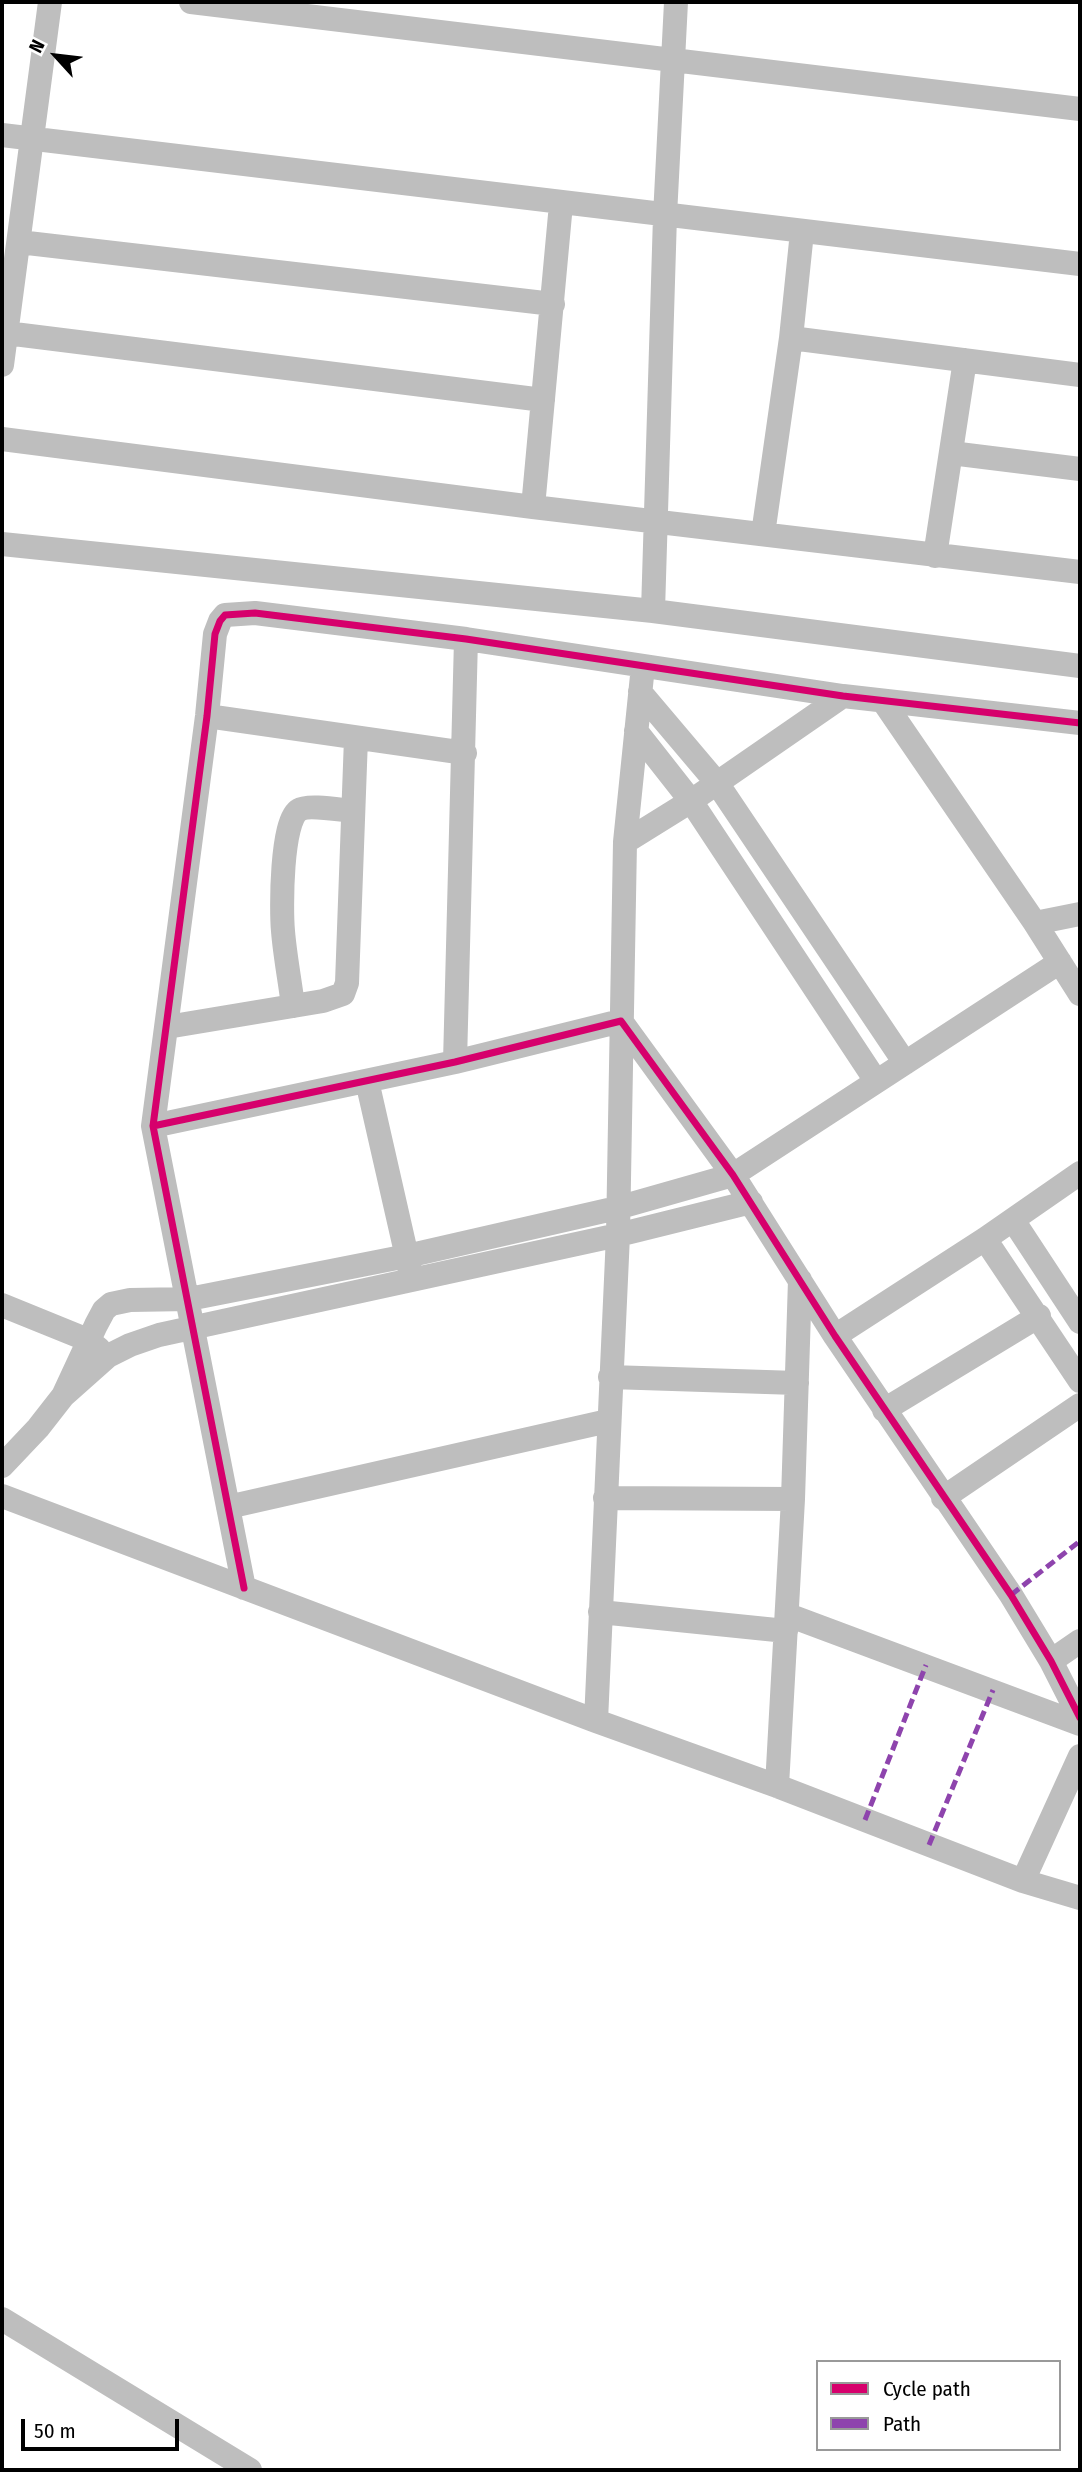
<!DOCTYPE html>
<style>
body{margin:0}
#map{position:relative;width:1082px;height:2472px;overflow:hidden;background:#fff;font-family:"Fira Sans Condensed",sans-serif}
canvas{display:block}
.frame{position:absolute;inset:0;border:4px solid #000;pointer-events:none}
.legend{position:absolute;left:816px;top:2360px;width:245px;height:91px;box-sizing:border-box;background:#fff;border:2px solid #999;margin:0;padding:9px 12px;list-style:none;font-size:21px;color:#000}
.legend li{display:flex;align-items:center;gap:14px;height:35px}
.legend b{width:35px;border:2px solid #999}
.north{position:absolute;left:21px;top:21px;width:70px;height:70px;-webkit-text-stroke:5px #fff;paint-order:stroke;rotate:297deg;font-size:19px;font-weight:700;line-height:28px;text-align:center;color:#000}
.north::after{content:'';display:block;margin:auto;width:24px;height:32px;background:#000;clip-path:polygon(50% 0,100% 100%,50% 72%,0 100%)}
.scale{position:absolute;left:21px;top:2419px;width:158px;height:32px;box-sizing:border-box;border:4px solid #000;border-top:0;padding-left:9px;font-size:21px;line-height:24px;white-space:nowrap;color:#000;-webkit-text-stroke:5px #fff;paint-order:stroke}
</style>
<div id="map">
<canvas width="1082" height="2472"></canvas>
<div class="frame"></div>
<ul class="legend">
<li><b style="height:9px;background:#d6006c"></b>Cycle path</li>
<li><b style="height:9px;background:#8e44ad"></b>Path</li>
</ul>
<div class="north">N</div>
<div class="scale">50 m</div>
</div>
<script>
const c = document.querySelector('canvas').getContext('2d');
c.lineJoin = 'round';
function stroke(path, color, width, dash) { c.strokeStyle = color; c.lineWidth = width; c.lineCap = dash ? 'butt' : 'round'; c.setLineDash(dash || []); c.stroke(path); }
stroke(new Path2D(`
 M 191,2 L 1080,109
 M 2,135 L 1080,264
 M 19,242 L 553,304
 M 6,333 L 543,400
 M 791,338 L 1080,375
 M 2,365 L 50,2
 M 2,439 L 533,507 L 1080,572
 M 951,453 L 1080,469
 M 533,507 L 561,204
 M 763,534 L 791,338 L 802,232
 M 2,544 L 653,611 L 1080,666
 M 935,556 L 965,360
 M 653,611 L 665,216 L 676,2
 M 640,692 L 717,783 L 905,1063
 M 883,701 L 1035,923 L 1080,994
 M 207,716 L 465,753
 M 636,731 L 691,801 L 876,1081
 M 625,842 L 691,801 L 843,696
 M 1035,923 L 1080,914
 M 293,1006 C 290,981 285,956 283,931 C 281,910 281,820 299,810 C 308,804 341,810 353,811
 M 167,1027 L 323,1001 L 343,994 L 347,983 L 356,738
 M 455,1062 L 466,639
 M 367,1081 L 410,1270
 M 153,1126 L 455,1062 L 621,1021 L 733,1175 L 835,1336 L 1011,1595 L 1051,1661 L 1080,1718
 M 1013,1220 L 1080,1322
 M 985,1239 L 1080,1381
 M 2,1305 L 88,1340 L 99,1349
 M 835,1336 L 985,1239 L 1080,1173
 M 610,1377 L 797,1383
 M 63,1396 L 96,1325 L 104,1310 L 111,1304 L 130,1300 L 189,1299 L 407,1256 L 617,1208 L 733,1175 L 1060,962
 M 884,1410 L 1039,1316
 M 2,1466 L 38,1428 L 63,1396 L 108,1356 L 130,1345 L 159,1335 L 618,1235 L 751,1202
 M 2,1496 L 596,1721 L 777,1786 L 1023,1881 L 1080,1898
 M 605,1498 L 793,1499
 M 943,1498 L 1080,1405
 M 228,1507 L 608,1421
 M 244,1588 L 153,1126 L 207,716 L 215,634 L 220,621 L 225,615 L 255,613 L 466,639 L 843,696 L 1080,723
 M 600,1612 L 786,1631
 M 788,1615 L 1080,1724
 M 1051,1661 L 1080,1641
 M 596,1721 L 618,1235 L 625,842 L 643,666
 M 777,1786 L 793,1499 L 800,1280
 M 1023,1881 L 1080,1756
 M 2,2319 L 250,2470`), '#bebebe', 24);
stroke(new Path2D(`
 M 1011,1595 L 1080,1541
 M 865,1820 L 926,1665
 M 929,1845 L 993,1690`), '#8e44ad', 5, [10, 5]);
stroke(new Path2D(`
 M 153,1126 L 455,1062 L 621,1021 L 733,1175 L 835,1336 L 1011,1595 L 1051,1661 L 1080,1718
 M 244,1588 L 153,1126 L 207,716 L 215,634 L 220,621 L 225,615 L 255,613 L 466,639 L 843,696 L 1080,723`), '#d6006c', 7);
</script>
